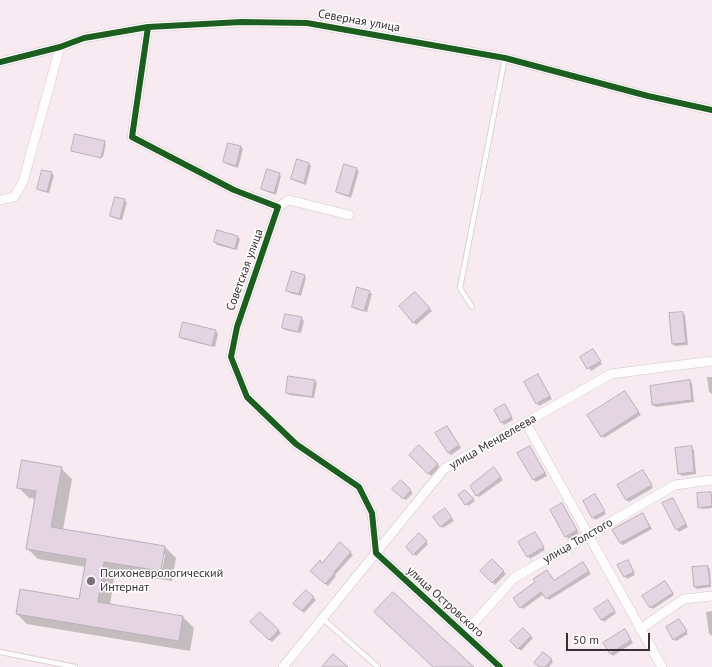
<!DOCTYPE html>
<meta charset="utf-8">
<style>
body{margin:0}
#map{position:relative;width:712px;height:667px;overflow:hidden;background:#f7ebf1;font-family:"PT Sans",sans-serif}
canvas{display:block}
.scale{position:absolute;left:566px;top:633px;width:84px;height:18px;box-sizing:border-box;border:2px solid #382d33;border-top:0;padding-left:5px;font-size:12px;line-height:14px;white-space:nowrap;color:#382d33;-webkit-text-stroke:3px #fff;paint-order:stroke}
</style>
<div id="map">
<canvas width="712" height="667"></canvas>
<div class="scale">50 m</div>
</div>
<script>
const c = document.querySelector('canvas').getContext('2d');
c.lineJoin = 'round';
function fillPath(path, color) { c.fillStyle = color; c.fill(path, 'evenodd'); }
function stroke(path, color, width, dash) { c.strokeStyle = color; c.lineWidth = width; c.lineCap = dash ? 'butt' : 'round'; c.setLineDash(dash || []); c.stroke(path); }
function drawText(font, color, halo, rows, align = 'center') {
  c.font = font + ' "PT Sans",sans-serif'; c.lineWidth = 3; c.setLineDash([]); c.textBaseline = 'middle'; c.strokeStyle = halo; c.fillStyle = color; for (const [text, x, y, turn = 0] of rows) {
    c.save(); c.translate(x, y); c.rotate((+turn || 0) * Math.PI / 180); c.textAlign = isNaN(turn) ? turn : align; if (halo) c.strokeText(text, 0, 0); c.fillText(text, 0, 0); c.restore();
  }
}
fillPath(new Path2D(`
 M 104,142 L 106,144 L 103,157 L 73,150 L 73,152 L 72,150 Z
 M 241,147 L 243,149 L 238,168 L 226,164 L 224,162 Z
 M 297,161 L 309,164 L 311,166 L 306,185 L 295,181 L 292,179 Z
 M 356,169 L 359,171 L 351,198 L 340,194 L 337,192 Z
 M 43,171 L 52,173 L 54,176 L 49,193 L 41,191 L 38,189 Z
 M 279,174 L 281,176 L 276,195 L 265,191 L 262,189 Z
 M 125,200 L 127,203 L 122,220 L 113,218 L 111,216 Z
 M 238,237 L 240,239 L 237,250 L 217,245 L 215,242 Z
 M 304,276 L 306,278 L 301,296 L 290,293 L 287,290 Z
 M 369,292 L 372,294 L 367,312 L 355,309 L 353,307 Z
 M 418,295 L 432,311 L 416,325 L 400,306 Z
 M 683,313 L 685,315 L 688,345 L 675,346 L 673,344 Z
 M 301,318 L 304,321 L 301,333 L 285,330 L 283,328 Z
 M 183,323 L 216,331 L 218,334 L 215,347 L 182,339 L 180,337 Z
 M 593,350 L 602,364 L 591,371 L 582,357 Z
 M 538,375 L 552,399 L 539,406 L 525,382 Z
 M 707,377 L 712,377 L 712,394 L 709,392 Z
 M 314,380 L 317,383 L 314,398 L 289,395 L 287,392 Z
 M 689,381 L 692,383 L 694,402 L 656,407 L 653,405 L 651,386 Z
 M 627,395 L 641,415 L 604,438 L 602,436 Z
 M 505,405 L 513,420 L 504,425 L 502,422 Z
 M 449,429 L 461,448 L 451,455 L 448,452 Z
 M 419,447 L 440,467 L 431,476 L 410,455 Z
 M 530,447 L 547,476 L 536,482 L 534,480 Z
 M 691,447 L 694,450 L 696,474 L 682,476 L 679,473 Z
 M 61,468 L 72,479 L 63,530 L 165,547 L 176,558 L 172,581 L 115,572 L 110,605 L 183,617 L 194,628 L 190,651 L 27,624 L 17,614 L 80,600 L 86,567 L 38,559 L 27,548 L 36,499 L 29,498 L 18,487 ZM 163,554 L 165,554 L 161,576 L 159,576 Z
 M 496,471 L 503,480 L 479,497 L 477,495 Z
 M 644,473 L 653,488 L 629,502 L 626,500 Z
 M 401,481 L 413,493 L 406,500 L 394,489 Z
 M 465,491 L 475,501 L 468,506 L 460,495 Z
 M 711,493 L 712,508 L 702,509 L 699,507 L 698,494 Z
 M 595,495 L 606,514 L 595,520 L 584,501 Z
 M 672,499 L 688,527 L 679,532 L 677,529 Z
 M 562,504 L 579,533 L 568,539 L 551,511 Z
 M 447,512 L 454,521 L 443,528 L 441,526 Z
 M 643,514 L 652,529 L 623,545 L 620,543 Z
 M 419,535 L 428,544 L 416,556 L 407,547 Z
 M 537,536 L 545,550 L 530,559 L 528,556 Z
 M 341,543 L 353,555 L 335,575 L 336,576 L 328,586 L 314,573 Z
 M 492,560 L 506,574 L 495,585 L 481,571 Z
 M 627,561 L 635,575 L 627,579 L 619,565 Z
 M 583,563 L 591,574 L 549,600 L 544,594 L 523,609 L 521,607 L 536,582 L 547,571 L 555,581 Z
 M 707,567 L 710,569 L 711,587 L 697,589 L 695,587 Z
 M 667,584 L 674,595 L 653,609 L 651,607 Z
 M 306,591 L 316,600 L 304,613 L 294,604 Z
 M 610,603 L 616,613 L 604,622 L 601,619 Z
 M 712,611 L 712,635 L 711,636 L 709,633 L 706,612 Z
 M 260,613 L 281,633 L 272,642 L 251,622 Z
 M 681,623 L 688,634 L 676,641 L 674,639 Z
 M 523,629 L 533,638 L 521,651 L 511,641 Z
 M 627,633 L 633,643 L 613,656 L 610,653 Z
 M 551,659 L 553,662 L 549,667 L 540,667 Z`), '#0003');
const building = new Path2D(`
 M 75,134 L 105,141 L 101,158 L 71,151 Z
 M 228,143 L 241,146 L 236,166 L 223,162 Z
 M 297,159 L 309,163 L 304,183 L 291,179 Z
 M 344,164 L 357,168 L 349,196 L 336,192 Z
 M 267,169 L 280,173 L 274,193 L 261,189 Z
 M 42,170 L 52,172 L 47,192 L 37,189 Z
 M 115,197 L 125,199 L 120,219 L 110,216 Z
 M 217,230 L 238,236 L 235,249 L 214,242 Z
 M 292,271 L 305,275 L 299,294 L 286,291 Z
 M 357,287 L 370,291 L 364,311 L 352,307 Z
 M 415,292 L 430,308 L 413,323 L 399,306 Z
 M 683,312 L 686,343 L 672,344 L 669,313 Z
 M 285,314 L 302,317 L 298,332 L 282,328 Z
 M 183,322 L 216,330 L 212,346 L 179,337 Z
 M 593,349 L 601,361 L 587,369 L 580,357 Z
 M 538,374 L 550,396 L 536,404 L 524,382 Z
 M 288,376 L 315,380 L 312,397 L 286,393 Z
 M 690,380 L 692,400 L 652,405 L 650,386 Z
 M 625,391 L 639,412 L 601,437 L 587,415 Z
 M 505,404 L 512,417 L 501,423 L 494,410 Z
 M 447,426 L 459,445 L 448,453 L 435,433 Z
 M 419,445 L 438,464 L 428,474 L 409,455 Z
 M 530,446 L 545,473 L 533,480 L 517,453 Z
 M 692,446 L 694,472 L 678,474 L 675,448 Z
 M 22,460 L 62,467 L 51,527 L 165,546 L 161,571 L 104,562 L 98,602 L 183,616 L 179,641 L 16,614 L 20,589 L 79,599 L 86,559 L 26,549 L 36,491 L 17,488 Z
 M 494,467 L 501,477 L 476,496 L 470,486 Z
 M 643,470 L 652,485 L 626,500 L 617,485 Z
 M 401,480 L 411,490 L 403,499 L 392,489 Z
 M 465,490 L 474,499 L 465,505 L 458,495 Z
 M 711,492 L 712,506 L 698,508 L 697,493 Z
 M 595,494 L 605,511 L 592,518 L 583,501 Z
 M 673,498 L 686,524 L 676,530 L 662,503 Z
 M 562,503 L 577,530 L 565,537 L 550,510 Z
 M 445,508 L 452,518 L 440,527 L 433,517 Z
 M 643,513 L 650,527 L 620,543 L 612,530 Z
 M 535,532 L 544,547 L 527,557 L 518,542 Z
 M 419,533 L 427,541 L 413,555 L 406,547 Z
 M 340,542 L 351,552 L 334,572 L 335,573 L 325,584 L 310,571 L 320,560 L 322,563 Z
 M 492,559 L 504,571 L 492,583 L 480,571 Z
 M 628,560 L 634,572 L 624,577 L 617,565 Z
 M 583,562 L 589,571 L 546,599 L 541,592 L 520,608 L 513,598 L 535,582 L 533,579 L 547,570 L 554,580 Z
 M 708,566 L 710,585 L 694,587 L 692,567 Z
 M 665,581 L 673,593 L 650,608 L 642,596 Z
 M 306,590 L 314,597 L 302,611 L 293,604 Z
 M 393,592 L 407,605 L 474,667 L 433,667 L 374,612 Z
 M 608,600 L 615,611 L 601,620 L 594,609 Z
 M 260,612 L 279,630 L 269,640 L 250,622 Z
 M 679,619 L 687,631 L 673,640 L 666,627 Z
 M 523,628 L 531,636 L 518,649 L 510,641 Z
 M 625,629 L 631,640 L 610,654 L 603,643 Z
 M 543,652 L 552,659 L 545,667 L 539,667 L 534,663 Z
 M 333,654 L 348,667 L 322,667 Z`);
fillPath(building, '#e5d5e3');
stroke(building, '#b9b1b7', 1);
const lane = new Path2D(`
 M 472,307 L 460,288 L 505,58
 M 323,619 L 378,667
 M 0,652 L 75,667`);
const street = new Path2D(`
 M 148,27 L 132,137 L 234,190 L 278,207 L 237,327 L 231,357 L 247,397 L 296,444 L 359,487 L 372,513 L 376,553 L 500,667
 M 0,62 L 60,47 L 84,38 L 148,27 L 241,22 L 307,23 L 505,58 L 648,96 L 712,110
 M 0,200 L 14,197 L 23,182 L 60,47
 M 278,207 L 289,200 L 349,215
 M 526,423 L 662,667
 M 640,629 L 684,599 L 712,596
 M 464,634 L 514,578 L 675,485 L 712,480
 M 283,667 L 444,469 L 611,374 L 712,361`);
stroke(lane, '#d2c7cc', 6);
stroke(street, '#d2c7cc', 10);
stroke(lane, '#fefcfd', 4.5);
stroke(street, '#fefcfd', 9);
stroke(new Path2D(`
 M 148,27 L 132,137 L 234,190 L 278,207 L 237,327 L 231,357 L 247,397 L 296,444 L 359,487 L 372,513 L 376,553 L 500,667
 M 0,62 L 60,47 L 84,38 L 148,27 L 241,22 L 307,23 L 505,58 L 648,96 L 712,110`), '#1b5e20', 6);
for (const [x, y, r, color] of [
 [91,581,5,"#7b7076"]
]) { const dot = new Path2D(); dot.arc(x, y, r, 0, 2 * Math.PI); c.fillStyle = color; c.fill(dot); stroke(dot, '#fff', 1.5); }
drawText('12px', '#382d33', '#fff', [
 ["Северная улица",359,21,10],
 ["Советская улица",245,270,-70],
 ["улица Менделеева",493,442,-30],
 ["улица Толстого",578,541,-30],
 ["улица Островского",445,602,42]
]);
drawText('12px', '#382d33', '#fff', [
 ["Психоневрологический",100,574],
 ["Интернат",100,588]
], 'left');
</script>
